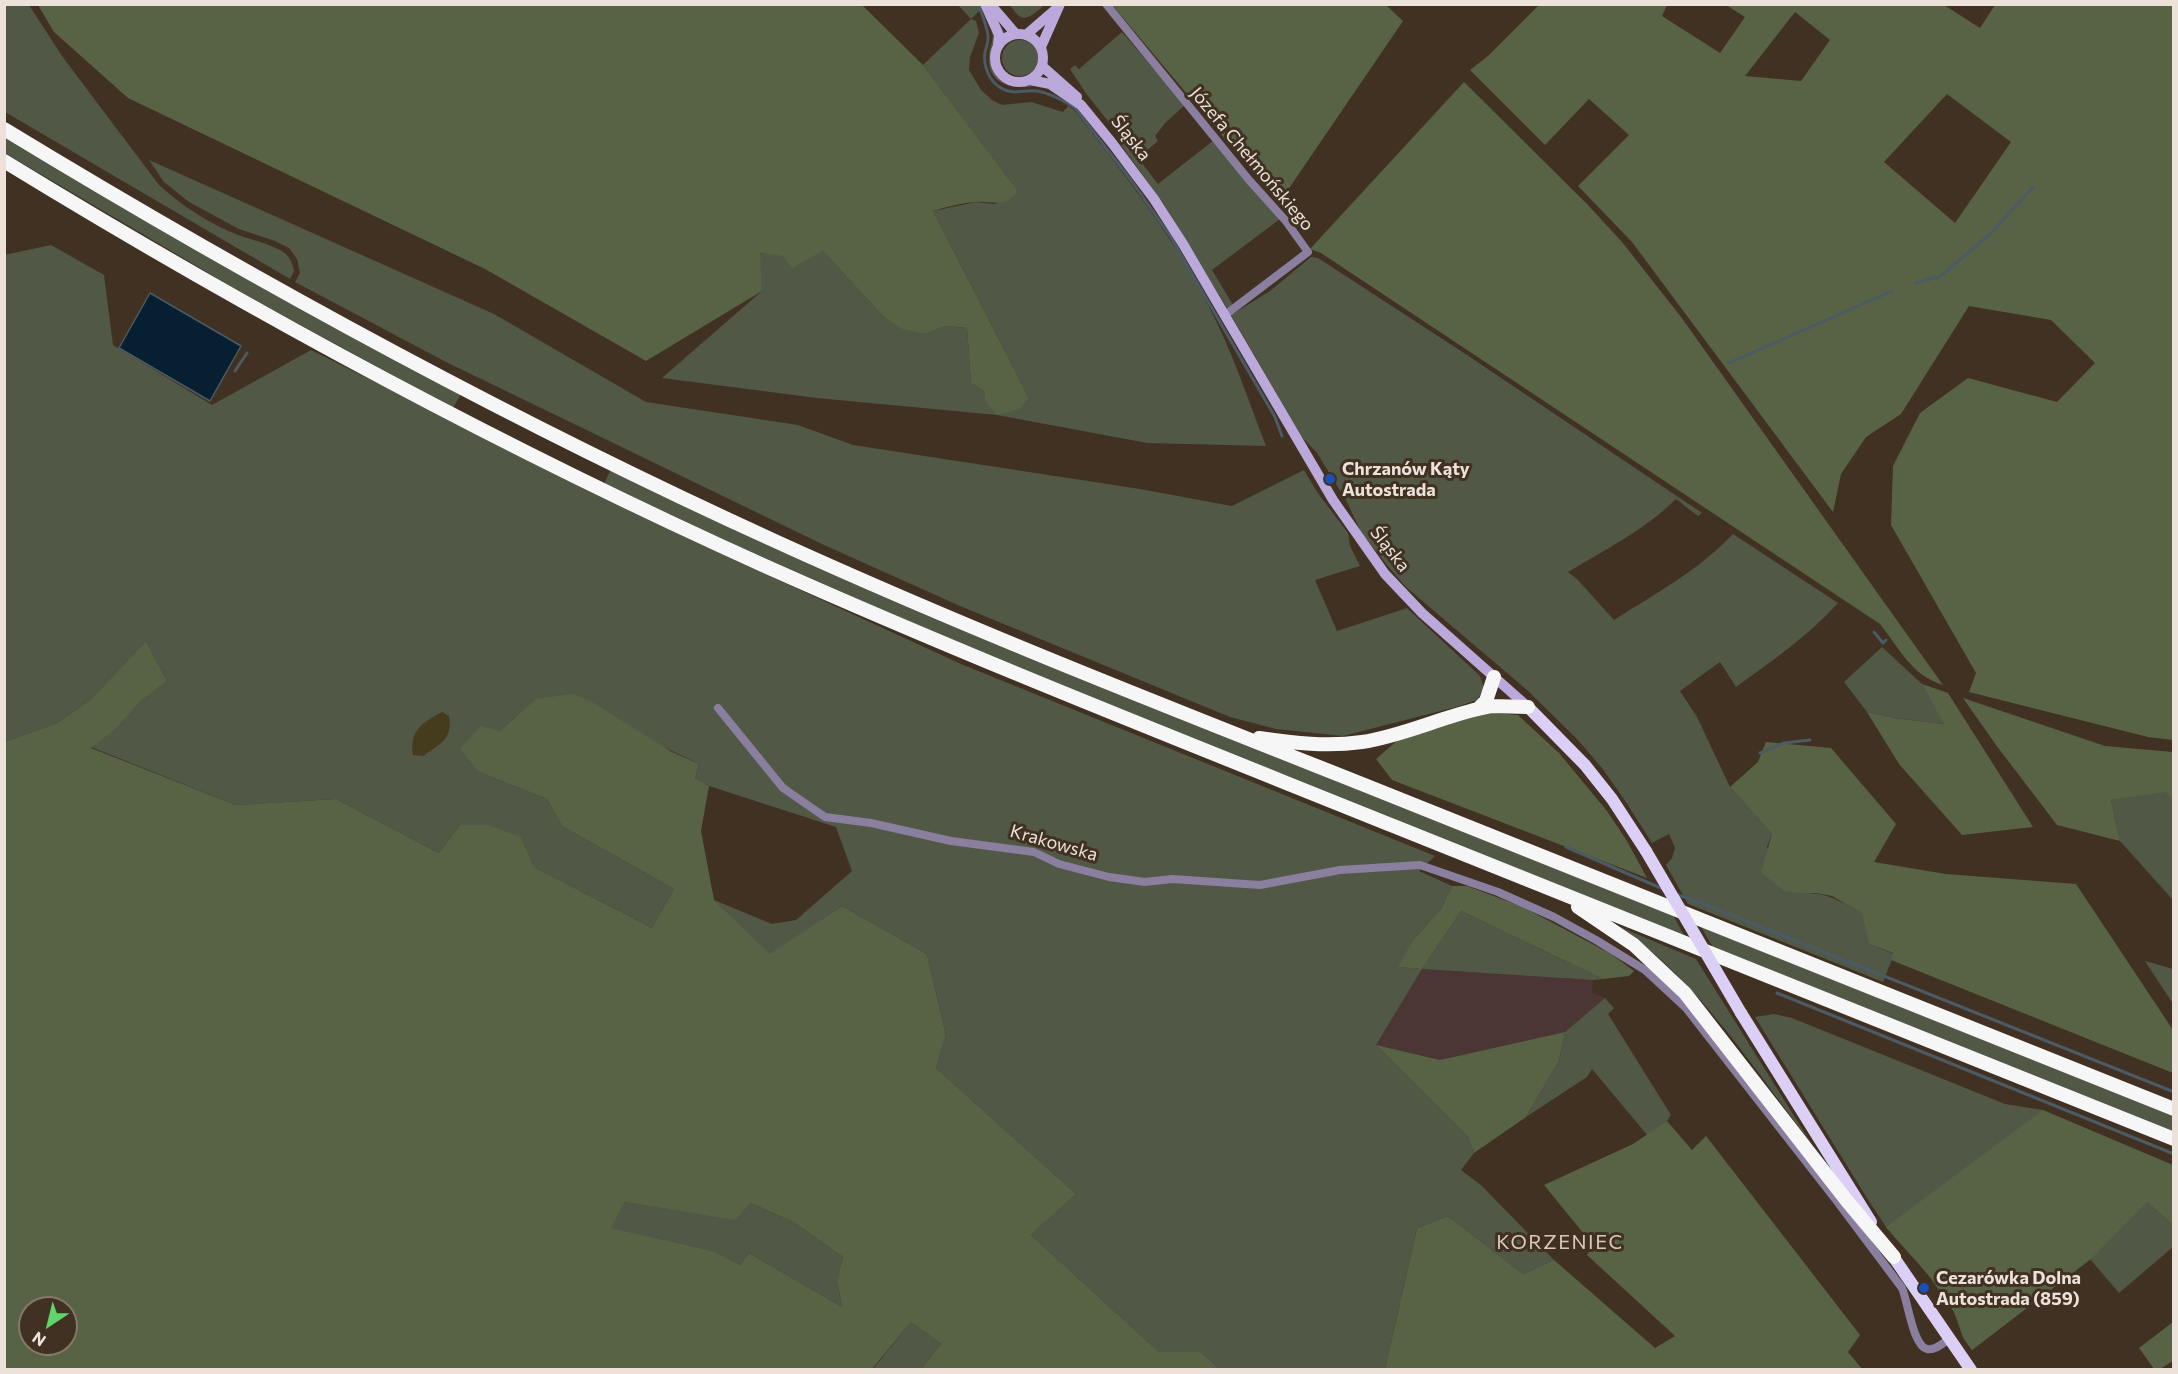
<!DOCTYPE html>
<meta charset="utf-8">
<style>
body{margin:0}
#map{position:relative;width:2178px;height:1374px;overflow:hidden;background:#403123;font-family:Commissioner,sans-serif}
canvas{display:block}
.frame{position:absolute;inset:0;border:6px solid #ece2d9;pointer-events:none}
.north{position:absolute;left:18px;top:1296px;width:60px;height:60px;box-sizing:border-box;background:#403123;border:2px solid #85786c;border-radius:50%;rotate:215deg;font-size:16px;font-weight:700;line-height:24px;text-align:center;color:#ece2d9}
.north::after{content:'';display:block;margin:auto;width:21px;height:27px;background:#5fd56b;clip-path:polygon(50% 0,100% 100%,50% 72%,0 100%)}
</style>
<div id="map">
<canvas width="2178" height="1374"></canvas>
<div class="frame"></div>
<div class="north">N</div>
</div>
<script>
const c = document.querySelector('canvas').getContext('2d');
c.lineJoin = 'round';
function fillPath(path, color) { c.fillStyle = color; c.fill(path, 'evenodd'); }
function stroke(path, color, width, dash) { c.strokeStyle = color; c.lineWidth = width; c.lineCap = dash ? 'butt' : 'round'; c.setLineDash(dash || []); c.stroke(path); }
function drawText(font, color, halo, rows, align = 'center') {
  c.font = font + ' Commissioner,sans-serif'; c.lineWidth = 6; c.setLineDash([]); c.textBaseline = 'middle'; c.strokeStyle = halo; c.fillStyle = color; for (const [text, x, y, turn = 0] of rows) {
    c.save(); c.translate(x, y); c.rotate((+turn || 0) * Math.PI / 180); c.textAlign = isNaN(turn) ? turn : align; if (halo) c.strokeText(text, 0, 0); c.fillText(text, 0, 0); c.restore();
  }
}
fillPath(new Path2D(`
 M 1422,969 L 1593,980 L 1592,992 L 1605,998 L 1565,1032 L 1440,1060 L 1376,1045 Z`), '#4b3635');
fillPath(new Path2D(`
 M 5,4 L 29,5 L 62,56 L 159,185 C 182,206 210,224 238,235 C 254,241 273,244 286,254 C 291,259 293,265 294,271 L 290,279 L 5,112 Z
 M 958,5 L 979,5 L 982,8 L 971,19 L 976,21 L 979,33 L 970,57 L 969,70 L 981,90 L 992,100 L 1002,105 L 1031,102 L 1063,112 L 1068,106 L 1074,110 C 1127,177 1180,245 1217,323 C 1236,362 1250,405 1266,446 L 1147,443 L 997,415 L 817,398 L 662,378 L 762,291 L 759,253 L 810,257 L 823,251 L 882,315 L 925,334 L 946,326 L 967,328 L 971,383 L 1020,409 L 1029,398 L 933,211 L 976,202 L 994,204 L 1018,191 L 923,65 L 971,19 Z
 M 1009,5 L 1044,5 C 1039,10 1027,22 1019,16 C 1015,13 1013,8 1009,5 Z
 M 993,29 C 997,49 982,81 1015,86 C 1022,87 1028,84 1035,86 C 1012,90 986,85 989,54 C 990,45 994,41 992,31 Z
 M 1122,32 L 1185,105 L 1166,122 L 1155,136 L 1158,141 L 1138,158 L 1158,184 L 1214,140 L 1280,219 L 1212,270 L 1233,305 L 1227,308 L 1165,206 L 1119,142 L 1122,139 L 1085,92 L 1070,69 L 1075,65 L 1079,69 Z
 M1002 58a18 18 0 1 1 36 0a18 18 0 1 1-36 0Z
 M 4,135 C 154,226 305,313 461,394 L 453,408 L 251,298 L 5,153 Z
 M 149,160 L 494,314 L 646,402 L 798,425 L 853,445 L 1140,489 L 1232,506 L 1304,470 L 1317,492 L 1348,533 L 1350,546 L 1360,566 L 1315,580 L 1337,631 L 1407,608 L 1480,676 L 1484,688 L 1477,700 L 1456,707 L 1343,736 L 1276,729 L 1230,717 L 960,606 L 824,545 L 446,362 L 295,282 L 300,273 L 297,259 L 289,248 L 275,241 L 239,229 L 189,202 L 164,182 Z
 M 51,245 L 104,275 L 113,345 L 212,405 L 311,350 L 698,543 L 961,664 L 1435,856 L 1419,871 L 1452,886 L 1441,909 L 1412,941 L 1399,967 L 1422,969 L 1461,911 L 1603,979 L 1593,980 L 1422,969 L 1376,1045 L 1468,1137 L 1474,1153 L 1461,1170 L 1482,1186 L 1554,1260 L 1523,1274 L 1448,1216 L 1417,1228 L 1385,1369 L 1219,1369 L 1201,1352 L 1159,1352 L 1031,1235 L 1076,1194 L 936,1068 L 946,1035 L 927,954 L 842,906 L 770,955 L 714,900 L 772,924 L 796,920 L 852,871 L 836,827 L 709,786 L 695,778 L 699,764 L 649,740 L 535,699 L 500,731 L 479,772 L 547,799 L 562,826 L 674,889 L 652,928 L 534,867 L 521,837 L 460,825 L 439,853 L 336,799 L 236,805 L 91,747 L 116,729 L 141,701 L 167,681 L 146,641 L 90,700 L 57,723 L 5,742 L 4,255 Z
 M 1311,257 L 1318,258 L 1464,353 L 1702,513 L 1698,516 L 1676,499 C 1646,529 1605,550 1568,572 L 1577,579 L 1614,620 C 1655,594 1699,570 1733,534 L 1838,603 C 1808,636 1772,661 1736,687 L 1720,662 L 1680,691 L 1697,717 L 1730,787 L 1772,834 L 1767,847 L 1800,893 C 1827,892 1840,901 1863,913 L 1869,944 L 1894,954 L 1883,982 L 1688,904 L 1666,865 L 1672,858 L 1675,848 L 1669,834 L 1652,843 L 1624,799 L 1602,768 L 1577,739 L 1527,690 L 1406,587 L 1387,565 L 1361,532 L 1347,502 L 1317,453 L 1302,437 L 1231,315 L 1270,291 Z
 M 611,469 L 1673,915 L 1685,937 C 1323,791 957,651 604,484 Z
 M 1882,647 L 1922,684 L 1945,724 L 1895,718 L 1867,712 L 1844,682 Z
 M 2166,791 L 2173,802 L 2173,900 L 2120,841 L 2111,800 Z
 M 1620,927 L 1696,959 L 1811,1143 C 1753,1068 1698,980 1620,927 Z
 M 1701,927 L 2173,1116 L 2173,1132 L 1714,949 Z
 M 2145,961 L 2173,969 L 2173,1004 Z
 M 1605,998 L 1614,1008 L 1608,1014 L 1671,1115 L 1667,1121 L 1648,1136 L 1592,1069 L 1587,1077 L 1526,1117 L 1559,1061 L 1565,1032 Z
 M 1774,1014 L 1792,1018 L 2005,1104 L 2043,1110 L 2173,1225 L 2173,1247 L 2119,1293 L 2090,1259 L 1972,1350 L 1963,1338 L 1954,1312 L 1927,1273 L 1886,1227 L 1867,1198 L 1755,1017 Z
 M 625,1202 L 735,1219 L 751,1203 L 795,1223 L 843,1257 L 837,1280 L 842,1307 L 749,1253 L 740,1265 L 714,1251 L 610,1228 Z
 M 911,1322 L 941,1344 L 921,1369 L 872,1370 Z`), '#515846');
fillPath(new Path2D(`
 M 1114,4 L 1386,5 L 1403,21 L 1279,203 L 1113,6 Z
 M 38,5 L 862,5 L 923,65 L 1018,191 C 1005,209 993,200 975,202 C 962,203 946,207 933,211 L 1029,398 L 1020,409 L 997,415 L 985,400 L 985,391 L 971,383 L 967,328 L 946,326 L 925,334 L 902,329 L 882,315 L 823,251 L 792,268 L 783,256 L 760,253 L 762,291 L 646,361 L 485,269 L 128,98 L 54,32 Z
 M 1539,5 L 1667,5 L 1662,16 L 1720,53 L 1745,17 L 1726,5 L 1944,5 L 1980,28 L 1995,5 L 2173,5 L 2173,740 L 2148,737 L 1969,692 L 1976,673 L 1891,525 L 1893,466 L 1920,413 L 1968,378 L 2057,402 L 2095,363 L 2051,320 L 1969,306 L 1901,414 L 1866,437 L 1841,474 L 1833,512 L 1632,242 L 1578,186 L 1629,135 L 1589,99 L 1545,145 L 1470,70 L 1488,56 ZM 1795,12 L 1830,40 L 1801,81 L 1745,76 ZM 1947,94 L 2011,142 L 1955,223 L 1884,162 Z
 M 1464,82 L 1587,204 L 1622,242 L 1681,317 L 1943,685 C 1911,675 1900,649 1880,624 L 1321,253 L 1310,249 Z
 M 146,641 L 167,681 L 141,701 L 116,729 L 91,748 L 236,805 L 336,799 L 439,853 L 460,825 L 488,825 L 521,837 L 534,867 L 652,928 L 674,889 L 562,826 L 547,799 L 479,772 L 460,749 L 481,726 L 500,731 L 535,699 L 573,694 L 592,702 L 672,752 L 699,764 L 695,778 L 709,786 L 701,831 L 714,900 L 770,954 L 842,906 L 927,954 L 946,1035 L 936,1068 L 1076,1194 L 1031,1235 L 1159,1352 L 1201,1352 L 1219,1369 L 921,1369 L 941,1344 L 911,1322 L 872,1369 L 5,1369 L 5,742 L 57,723 L 90,700 ZM 625,1202 L 735,1220 L 751,1203 L 795,1223 L 843,1257 L 837,1280 L 842,1307 L 749,1253 L 740,1265 L 714,1251 L 611,1228 ZM 30,1308 L 66,1308 L 66,1344 L 30,1344 Z
 M 1922,684 L 1948,693 L 2033,827 L 1962,835 L 1899,764 L 1867,712 L 1895,718 L 1944,724 Z
 M 1963,698 L 2105,746 L 2173,752 L 2173,802 L 2166,792 L 2111,800 L 2120,841 L 2057,825 L 1996,745 Z
 M 1485,712 L 1518,715 L 1559,753 L 1607,811 L 1627,841 L 1647,878 L 1392,780 L 1376,759 L 1399,739 Z
 M 1766,742 L 1831,748 L 1896,824 L 1874,862 L 1946,874 L 2076,884 L 2173,1030 L 2173,1073 L 1891,960 L 1893,953 L 1869,944 L 1862,913 L 1832,896 L 1815,893 L 1800,893 L 1784,891 L 1761,872 L 1772,834 L 1730,787 L 1758,762 Z
 M 1452,886 L 1467,886 L 1523,907 L 1611,954 L 1634,971 L 1629,976 L 1603,979 L 1461,911 L 1422,969 L 1398,967 L 1412,941 L 1441,909 Z
 M 1565,1032 L 1559,1061 L 1526,1117 L 1474,1153 L 1468,1137 L 1376,1045 L 1440,1060 Z
 M 2043,1110 L 2173,1165 L 2173,1225 L 2147,1202 L 2091,1259 L 1972,1350 C 1961,1336 1961,1326 1954,1312 C 1937,1280 1909,1255 1886,1227 Z
 M 1667,1121 L 1692,1150 L 1706,1136 L 1860,1335 L 1848,1352 L 1862,1369 L 1385,1369 L 1417,1228 L 1448,1216 L 1523,1274 L 1554,1260 L 1655,1348 L 1675,1336 L 1587,1255 L 1593,1245 L 1544,1185 L 1633,1144 Z
 M 2173,1322 L 2173,1361 L 2160,1369 L 2154,1369 L 2139,1348 Z`), '#586346');
fillPath(new Path2D(`
 M 442,712 L 449,716 C 453,739 440,744 423,756 L 413,755 C 409,731 422,723 442,712 Z`), '#443c1c');
const water = new Path2D(`
 M 150,293 L 241,346 L 210,401 L 119,348 Z`);
fillPath(water, '#072031');
stroke(water, '#4c5a63', 1.5);
stroke(new Path2D(`
 M 977,4 C 981,10 989,32 988,39 C 988,43 986,48 985,52 C 983,66 989,81 1001,88 C 1014,96 1024,89 1037,91 C 1049,93 1065,101 1075,108 L 1133,183 L 1170,236 L 1275,417 L 1282,436
 M 1916,283 L 1941,276 L 1991,233 L 2033,187
 M 1729,363 L 1892,291
 M 235,371 L 247,353
 M 1874,632 L 1883,643 L 1886,640
 M 1760,753 L 1784,743 L 1810,740
 M 1566,847 L 1663,889
 M 1675,894 L 1704,904 L 2174,1092
 M 1777,993 L 2174,1154`), '#4c5a63', 3);
stroke(new Path2D(`
 M 1106,4 L 1249,180 L 1285,220 L 1308,252 L 1225,315
 M 718,708 L 783,788 L 825,817 L 871,823 L 951,841 L 1034,852 L 1059,864 L 1109,877 L 1145,882 L 1172,879 L 1260,885 L 1340,870 L 1420,865 L 1498,892 L 1554,917 L 1596,940 L 1645,970 L 1686,1008 L 1836,1200 L 1902,1288 C 1908,1302 1913,1346 1927,1349 C 1935,1351 1943,1343 1949,1339`), '#8a7f9e', 8);
stroke(new Path2D(`
 M 985,4 L 999,35 L 998,44
 M 990,4 L 1015,33
 M995 58a24 24 0 1 1 48 0a24 24 0 1 1-48 0Z
 M 1027,34 L 1056,9
 M 1041,47 L 1060,4
 M 1042,66 L 1077,97
 M 1030,80 L 1050,84 L 1081,105 L 1112,143 L 1154,199 L 1183,244 L 1333,500 L 1385,574 L 1422,613 L 1528,707`), '#baa9da', 10);
stroke(new Path2D(`
 M 1528,707 L 1585,765 L 1612,799 L 1646,851
 M 1741,1013 L 1871,1222
 M 1888,1249 L 1971,1370`), '#dccff5', 12);
stroke(new Path2D(`
 M 4,129 C 254,281 509,420 775,541 C 968,629 1165,706 1362,784 C 1632,892 1903,1000 2174,1109
 M 4,161 C 249,311 503,448 765,566 C 973,659 1185,742 1396,827 C 1655,931 1914,1035 2174,1139
 M 1478,709 L 1486,701 L 1494,677
 M 1259,738 C 1294,743 1327,747 1362,742 C 1402,736 1439,718 1478,709 L 1492,706 L 1528,707
 M 1578,907 L 1634,945 L 1685,993 L 1847,1201 L 1894,1257`), '#f6f6f6', 14);
stroke(new Path2D(`
 M 1646,851 L 1741,1013`), '#dccff5', 12);
for (const [x, y, r, color] of [
 [1330,479,6,"#1a4fb4"],
 [1924,1288,6,"#1a4fb4"]
]) { const dot = new Path2D(); dot.arc(x, y, r, 0, 2 * Math.PI); c.fillStyle = color; c.fill(dot); stroke(dot, '#403123', 2); }
drawText('18px', '#ece2d9', '#403123', [
 ["Śląska",1131,138,52],
 ["Józefa Chełmońskiego",1252,159,50],
 ["Śląska",1390,549,52],
 ["Krakowska",1054,843,16]
]);
drawText('bold 18px', '#ece2d9', '#403123', [
 ["Chrzanów Kąty",1342,469],
 ["Autostrada",1342,490],
 ["Cezarówka Dolna",1936,1278],
 ["Autostrada (859)",1936,1299]
], 'left');
c.letterSpacing = '1.5px';
drawText('20px', '#dbc7b6', '#403123', [
 ["KORZENIEC",1560,1242]
]);
c.letterSpacing = '0px';
</script>
